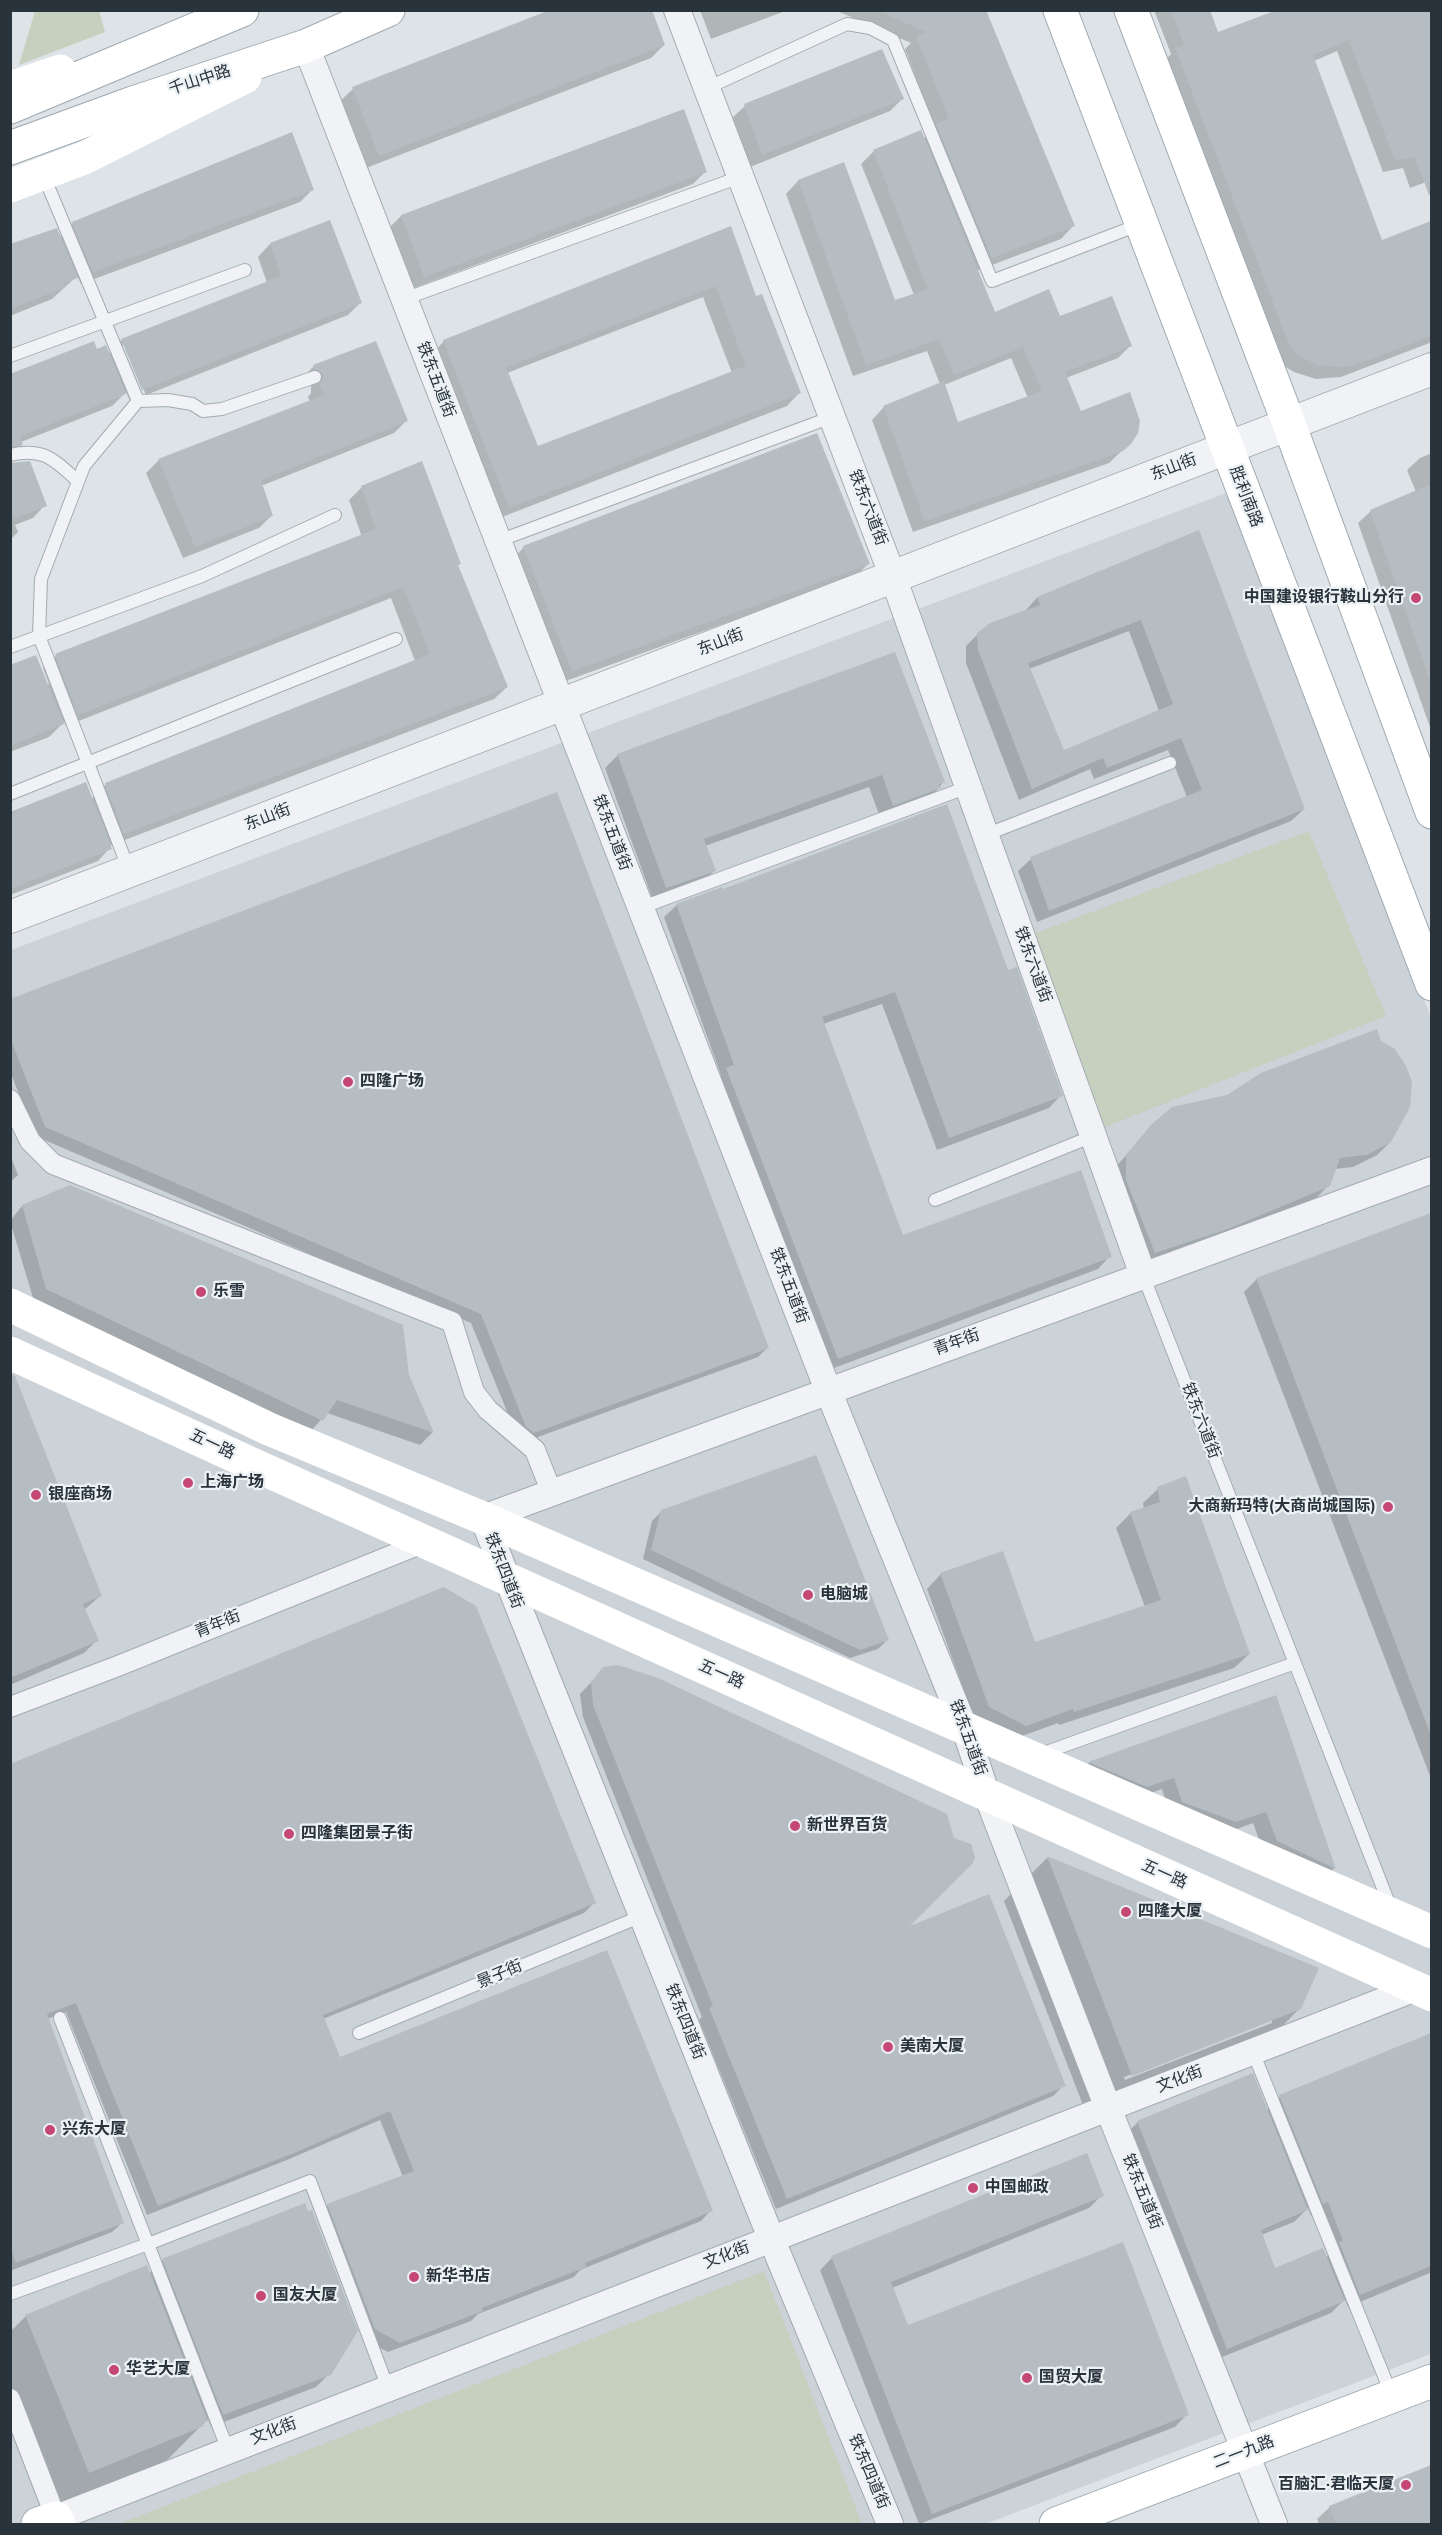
<!DOCTYPE html>
<meta charset="utf-8">
<style>
body{margin:0}
#map{position:relative;width:1442px;height:2535px;overflow:hidden;background:#dde3e6;font-family:"Nunito Sans",sans-serif}
canvas{display:block}
.frame{position:absolute;inset:0;border:12px solid #28333c;pointer-events:none}
</style>
<div id="map">
<canvas width="1442" height="2535"></canvas>
<div class="frame"></div>
</div>
<script>
const c = document.querySelector('canvas').getContext('2d');
c.lineJoin = 'round';
function fillPath(path, color) { c.fillStyle = color; c.fill(path, 'evenodd'); }
function stroke(path, color, width, dash) { c.strokeStyle = color; c.lineWidth = width; c.lineCap = dash ? 'butt' : 'round'; c.setLineDash(dash || []); c.stroke(path); }
function drawText(font, color, halo, rows, align = 'center') {
  c.font = font + ' "Nunito Sans","Noto Sans SC",sans-serif'; c.lineWidth = 4.5; c.setLineDash([]); c.textBaseline = 'middle'; c.strokeStyle = halo; c.fillStyle = color; for (const [text, x, y, turn = 0] of rows) {
    c.save(); c.translate(x, y); c.rotate((+turn || 0) * Math.PI / 180); c.textAlign = isNaN(turn) ? turn : align; if (halo) c.strokeText(text, 0, 0); c.fillText(text, 0, 0); c.restore();
  }
}
fillPath(new Path2D(`
 M 1229,492 L 1431,1018 L 1431,2354 L 985,2524 L 11,2524 L 11,950 Z`), '#cbd2d8');
fillPath(new Path2D(`
 M 35,11 L 99,11 L 105,32 L 19,65 Z
 M 1309,831 L 1386,1016 L 1105,1127 L 1033,934 Z
 M 764,2271 L 862,2524 L 119,2524 Z`), '#c6d0bf');
fillPath(new Path2D(`
 M 700,10 L 788,10 L 711,39 Z
 M 835,10 L 985,10 L 1073,226 L 1061,239 L 976,271 L 994,314 L 1060,318 L 1130,346 L 1118,358 L 1066,378 L 1080,413 L 1130,443 L 1109,463 L 913,532 L 872,420 L 884,407 L 940,384 L 927,351 L 853,376 L 786,194 L 798,181 L 843,164 L 895,302 L 914,295 L 861,164 L 874,151 L 923,139 L 935,127 L 905,49 L 911,43 ZM 1011,358 L 1028,398 L 957,424 L 944,385 Z
 M 1154,10 L 1208,10 L 1218,34 L 1281,10 L 1432,10 L 1432,180 L 1410,188 L 1403,168 L 1383,172 L 1337,51 L 1314,61 L 1381,242 L 1432,223 L 1432,342 L 1341,377 L 1316,379 L 1294,372 L 1284,366 L 1163,62 L 1171,54 Z
 M 664,45 L 651,58 L 366,168 L 340,101 L 353,89 Z
 M 902,99 L 890,111 L 750,167 L 732,118 L 745,106 Z
 M 705,172 L 693,184 L 411,289 L 389,228 L 401,216 Z
 M 313,189 L 300,202 L 81,284 L 77,276 L 52,299 L 10,316 L 10,246 L 59,237 L 73,223 Z
 M 730,228 L 755,298 L 799,393 L 787,406 L 497,519 L 432,354 L 444,341 ZM 703,297 L 732,373 L 537,448 L 507,373 Z
 M 270,244 L 360,303 L 348,315 L 146,395 L 125,345 L 122,345 L 143,396 L 130,401 L 126,392 L 112,406 L 21,442 L 22,444 L 10,456 L 10,376 L 96,351 L 108,354 L 122,340 L 267,283 L 258,257 Z
 M 375,343 L 406,421 L 394,433 L 261,486 L 272,515 L 259,528 L 183,558 L 146,473 L 159,460 L 310,402 L 308,397 L 311,393 L 311,386 L 301,379 L 313,367 Z
 M 1432,453 L 1432,733 L 1358,523 L 1371,511 L 1416,492 L 1407,470 L 1420,458 Z
 M 10,464 L 45,505 L 33,518 L 15,525 L 18,532 L 10,540 Z
 M 362,487 L 457,566 L 507,687 L 494,699 L 109,846 L 110,848 L 98,861 L 10,895 L 10,814 L 91,799 L 105,785 L 415,661 L 391,598 L 66,726 L 64,722 L 49,737 L 10,752 L 10,666 L 46,685 L 49,684 L 43,668 L 56,656 L 362,537 L 349,500 Z
 M 1198,532 L 1304,809 L 1291,821 L 1037,922 L 1018,871 L 1031,859 L 1187,797 L 1168,750 L 1094,779 L 1090,769 L 1019,800 L 966,663 L 966,646 L 978,634 L 1025,611 L 1037,598 ZM 1129,631 L 1159,711 L 1063,752 L 1029,669 Z
 M 524,547 L 868,564 L 856,576 L 560,683 L 512,560 Z
 M 894,654 L 943,782 L 939,788 L 927,800 L 880,817 L 869,787 L 705,846 L 714,871 L 702,883 L 653,900 L 605,768 L 617,756 Z
 M 677,905 L 1007,972 L 1061,1095 L 1049,1108 L 937,1150 L 882,1004 L 823,1024 L 902,1237 L 1110,1256 L 1098,1269 L 826,1371 L 714,1082 L 721,1075 L 664,917 Z
 M 10,1001 L 768,1347 L 758,1357 L 524,1442 L 517,1436 L 471,1323 L 35,1136 L 10,1071 Z
 M 1227,1096 L 1390,1142 L 1377,1155 L 1353,1167 L 1334,1169 L 1329,1185 L 1316,1198 L 1163,1260 L 1143,1265 L 1114,1169 L 1151,1127 Z
 M 10,1155 L 18,1175 L 10,1182 Z
 M 22,1206 L 407,1375 L 432,1433 L 420,1445 L 327,1413 L 310,1432 L 34,1301 L 10,1221 Z
 M 1432,1215 L 1432,1781 L 1244,1292 L 1257,1279 Z
 M 10,1391 L 100,1596 L 84,1610 L 97,1640 L 84,1653 L 10,1685 Z
 M 1158,1489 L 1249,1654 L 1234,1668 L 1059,1725 L 1058,1723 L 1011,1740 L 975,1721 L 927,1589 L 941,1574 L 1034,1644 L 1145,1607 L 1116,1528 L 1131,1513 L 1144,1509 L 1143,1503 Z
 M 661,1512 L 887,1640 L 878,1649 L 850,1658 L 643,1559 L 652,1521 Z
 M 604,1669 L 903,1930 L 1064,2085 L 1053,2096 L 776,2209 L 699,2020 L 702,2017 L 583,1717 L 580,1694 Z
 M 1275,1697 L 1334,1868 L 1322,1880 L 1264,1853 L 1253,1823 L 1223,1834 L 1170,1815 L 1162,1789 L 1133,1799 L 1077,1774 L 1089,1763 Z
 M 10,1765 L 594,1903 L 584,1913 L 323,2019 L 339,2059 L 711,2210 L 701,2221 L 580,2270 L 574,2277 L 478,2314 L 471,2321 L 388,2352 L 365,2340 L 318,2215 L 328,2205 L 403,2177 L 380,2120 L 287,2160 L 147,2215 L 66,2012 L 47,2019 L 123,2222 L 112,2232 L 10,2271 Z
 M 1047,1858 L 1317,1969 L 1300,2008 L 1256,2053 L 1088,2118 L 1004,1901 ZM 1272,2019 L 1272,2023 L 1125,2080 L 1124,2077 Z
 M 1432,2035 L 1432,2272 L 1348,2307 L 1345,2299 L 1331,2313 L 1215,2360 L 1126,2134 L 1138,2122 L 1266,2111 L 1280,2097 ZM 1308,2208 L 1311,2216 L 1315,2214 L 1331,2252 L 1326,2258 L 1274,2269 L 1261,2235 L 1294,2222 Z
 M 1102,2195 L 1089,2208 L 892,2288 L 907,2327 L 1187,2414 L 1175,2427 L 919,2524 L 820,2270 L 832,2258 Z
 M 163,2260 L 329,2374 L 316,2387 L 211,2427 L 208,2419 L 161,2466 L 49,2513 L 10,2418 L 10,2332 L 26,2316 L 149,2274 Z
 M 1432,2466 L 1432,2524 L 1319,2524 L 1317,2519 L 1330,2507 Z`), '#0003');
fillPath(new Path2D(`
 M 550,10 L 652,10 L 665,45 L 379,156 L 352,87 Z
 M 877,10 L 986,10 L 1075,226 L 992,258 L 936,124 L 949,119 L 916,36 L 926,32 Z
 M 1171,10 L 1210,10 L 1218,32 L 1277,10 L 1431,10 L 1431,195 L 1429,195 L 1415,157 L 1395,160 L 1349,40 L 1313,55 L 1382,240 L 1431,221 L 1431,336 L 1355,365 L 1343,367 L 1316,365 L 1297,354 L 1290,346 L 1175,48 L 1184,45 Z
 M 882,49 L 904,99 L 762,155 L 744,104 Z
 M 684,109 L 707,172 L 424,277 L 401,215 Z
 M 921,130 L 995,312 L 1049,289 L 1060,316 L 1112,296 L 1132,346 L 1065,372 L 1081,411 L 1130,392 L 1140,421 L 1138,433 L 1131,444 L 1123,451 L 925,521 L 883,406 L 944,381 L 958,422 L 1042,391 L 1023,347 L 954,375 L 939,339 L 866,365 L 798,180 L 844,162 L 895,300 L 928,289 L 873,150 Z
 M 292,132 L 314,190 L 93,272 L 72,222 Z
 M 330,220 L 362,303 L 142,390 L 121,339 L 281,276 L 270,243 Z
 M 731,226 L 756,296 L 762,294 L 801,393 L 509,508 L 443,340 ZM 716,286 L 746,366 L 538,446 L 506,367 Z
 M 57,228 L 78,278 L 64,283 L 66,287 L 10,309 L 10,244 Z
 M 94,341 L 97,349 L 106,345 L 126,394 L 20,436 L 23,445 L 10,447 L 10,374 Z
 M 376,341 L 408,421 L 261,480 L 273,516 L 195,547 L 158,459 L 324,395 L 320,384 L 323,379 L 323,374 L 314,369 L 313,365 Z
 M 817,433 L 870,564 L 572,671 L 523,546 Z
 M 30,461 L 47,506 L 10,520 L 10,463 Z
 M 422,461 L 461,564 L 458,565 L 508,687 L 124,834 L 105,783 L 430,654 L 403,587 L 78,715 L 55,654 L 376,529 L 361,486 Z
 M 1431,484 L 1431,677 L 1429,678 L 1370,510 Z
 M 1199,530 L 1305,809 L 1049,911 L 1030,857 L 1202,790 L 1181,738 L 1107,768 L 1103,758 L 1032,789 L 978,650 L 977,633 L 990,623 L 1040,605 L 1037,597 ZM 1141,620 L 1173,704 L 1064,750 L 1028,663 Z
 M 895,652 L 945,782 L 939,784 L 941,788 L 893,806 L 882,775 L 704,839 L 716,871 L 666,888 L 617,754 Z
 M 36,655 L 64,724 L 10,746 L 10,665 Z
 M 86,782 L 112,849 L 10,889 L 10,812 Z
 M 557,792 L 769,1348 L 534,1433 L 526,1427 L 481,1314 L 45,1127 L 10,1038 L 10,999 Z
 M 947,804 L 1008,970 L 1017,967 L 1063,1096 L 949,1138 L 895,992 L 822,1017 L 903,1235 L 1081,1170 L 1112,1257 L 838,1359 L 726,1068 L 734,1065 L 676,904 L 722,887 L 723,889 Z
 M 1377,1029 L 1381,1041 L 1395,1049 L 1406,1066 L 1412,1082 L 1410,1107 L 1391,1142 L 1367,1155 L 1340,1158 L 1330,1186 L 1228,1229 L 1155,1253 L 1126,1180 L 1126,1155 L 1150,1126 L 1172,1107 L 1227,1095 L 1261,1073 Z
 M 70,1185 L 403,1325 L 409,1375 L 434,1433 L 337,1400 L 323,1421 L 46,1289 L 22,1205 Z
 M 1431,1213 L 1431,1732 L 1430,1733 L 1256,1278 Z
 M 10,1374 L 15,1376 L 102,1596 L 83,1604 L 99,1641 L 10,1678 Z
 M 816,1455 L 889,1640 L 860,1650 L 651,1550 L 661,1510 Z
 M 1186,1476 L 1250,1654 L 1074,1712 L 1073,1709 L 1026,1726 L 989,1707 L 940,1573 L 1003,1551 L 1035,1642 L 1161,1600 L 1130,1512 L 1160,1502 L 1157,1487 Z
 M 444,1587 L 476,1606 L 596,1903 L 323,2015 L 340,2057 L 607,1950 L 713,2211 L 585,2263 L 586,2267 L 482,2308 L 483,2311 L 400,2343 L 375,2329 L 327,2204 L 414,2171 L 390,2111 L 299,2151 L 158,2206 L 76,2003 L 47,2014 L 124,2223 L 16,2263 L 10,2248 L 10,1764 Z
 M 618,1665 L 658,1678 L 947,1814 L 954,1838 L 971,1844 L 975,1857 L 973,1863 L 910,1926 L 989,1894 L 1066,2086 L 787,2199 L 709,2008 L 713,2006 L 593,1705 L 591,1682 L 603,1667 Z
 M 1276,1695 L 1336,1869 L 1277,1841 L 1266,1812 L 1236,1822 L 1182,1802 L 1174,1778 L 1147,1787 L 1088,1762 Z
 M 1047,1856 L 1319,1968 L 1301,2009 L 1132,2076 Z
 M 1431,2033 L 1431,2266 L 1360,2295 L 1339,2242 L 1343,2241 L 1328,2202 L 1323,2204 L 1279,2095 Z
 M 1253,2073 L 1308,2210 L 1261,2230 L 1275,2268 L 1323,2248 L 1345,2301 L 1227,2349 L 1137,2121 Z
 M 1087,2153 L 1104,2196 L 891,2282 L 908,2325 L 1123,2242 L 1189,2415 L 932,2514 L 831,2256 Z
 M 305,2203 L 308,2211 L 312,2210 L 358,2331 L 331,2375 L 223,2415 L 162,2259 Z
 M 147,2265 L 208,2421 L 202,2423 L 204,2426 L 89,2473 L 25,2315 Z
 M 1431,2465 L 1431,2524 L 1336,2524 L 1329,2506 Z`), '#b5bdc3');
const service = new Path2D(`
 M 707,88 L 847,24 L 870,28 L 893,40 L 992,281 L 1141,224
 M 43,174 L 138,401 L 84,466 L 41,579 L 39,636 L 129,870
 M 404,299 L 740,177
 M 10,356 L 245,270
 M 138,401 L 168,400 L 192,404 L 203,411 L 222,409 L 315,377
 M 10,455 C 44,447 54,460 78,481
 M 498,541 L 832,417
 M 10,647 L 202,576 L 335,515
 M 10,794 L 396,639
 M 985,835 L 1170,763
 M 640,908 L 968,787
 M 935,1200 L 1093,1136
 M 1143,1275 L 1390,1906
 M 1041,1754 L 1295,1663
 M 60,2018 L 228,2450
 M 359,2033 L 642,1916
 M 1253,2052 L 1392,2396
 M 10,2294 L 148,2244 L 310,2181 L 388,2388`);
const pedestrian = new Path2D(`
 M 10,1100 L 30,1141 L 53,1164 L 452,1322 L 474,1392 L 488,1410 L 535,1450 L 552,1493
 M 10,1707 L 118,1666 L 425,1542
 M 10,2399 L 56,2518`);
const minor = new Path2D(`
 M 677,10 L 893,577 L 1143,1275
 M 306,46 L 828,1390 L 965,1729 L 987,1795 L 1108,2108 L 1274,2524
 M 56,2518 L 1416,1988
 M 890,2524 L 771,2238 L 483,1518 L 1432,1170`);
const tertiary = new Path2D(`
 M 10,917 L 1432,369`);
const primary = new Path2D(`
 M 1060,10 L 1432,984
 M 1131,10 L 1289,424 L 1432,812
 M 10,107 L 242,10
 M 10,148 L 133,103 L 306,46 L 388,10
 M 38,2524 L 56,2518 L 59,2524
 M 1056,2524 L 1432,2381`);
stroke(service, '#a3abb0', 14);
stroke(pedestrian, '#a3abb0', 22);
stroke(minor, '#a3abb0', 28);
stroke(tertiary, '#a3abb0', 34);
stroke(primary, '#9da9b1', 35);
stroke(service, '#f0f2f5', 12);
stroke(pedestrian, '#f0f2f5', 20);
stroke(minor, '#f0f2f5', 26);
stroke(tertiary, '#f0f2f5', 32);
stroke(new Path2D(`
 M 10,88 L 60,71
 M 10,186 L 84,158 L 245,77
 M 10,1305 L 269,1429 L 483,1518 L 1432,1932
 M 10,1353 L 252,1464 L 1432,1995`), '#fff', 33);
stroke(primary, '#fff', 33);
for (const [x, y, r, color] of [
 [1416,598,6,"#c54874"],
 [348,1082,6,"#c54874"],
 [201,1292,6,"#c54874"],
 [188,1483,6,"#c54874"],
 [36,1495,6,"#c54874"],
 [1388,1507,6,"#c54874"],
 [808,1595,6,"#c54874"],
 [795,1826,6,"#c54874"],
 [289,1834,6,"#c54874"],
 [1126,1912,6,"#c54874"],
 [888,2047,6,"#c54874"],
 [50,2130,6,"#c54874"],
 [973,2188,6,"#c54874"],
 [414,2277,6,"#c54874"],
 [261,2296,6,"#c54874"],
 [114,2370,6,"#c54874"],
 [1027,2378,6,"#c54874"],
 [1406,2485,6,"#c54874"]
]) { const dot = new Path2D(); dot.arc(x, y, r, 0, 2 * Math.PI); c.fillStyle = color; c.fill(dot); stroke(dot, '#ecf1f4', 2); }
drawText('16px', '#28333c', '#ecf1f4', [
 ["千山中路",200,81,-18],
 ["铁东五道街",435,380,69],
 ["东山街",1174,468,-21],
 ["胜利南路",1245,497,69],
 ["铁东六道街",867,508,69],
 ["东山街",721,643,-21],
 ["东山街",268,818,-21],
 ["铁东五道街",611,833,69],
 ["铁东六道街",1032,965,70],
 ["铁东五道街",788,1286,69],
 ["青年街",957,1343,-20],
 ["铁东六道街",1200,1421,69],
 ["五一路",212,1445,25],
 ["铁东四道街",503,1571,69],
 ["青年街",218,1625,-22],
 ["五一路",721,1675,24],
 ["铁东五道街",967,1738,70],
 ["五一路",1164,1875,24],
 ["景子街",500,1975,-23],
 ["铁东四道街",684,2022,68],
 ["文化街",1180,2080,-21],
 ["铁东五道街",1141,2192,68],
 ["文化街",727,2256,-21],
 ["文化街",274,2432,-21],
 ["二一九路",1244,2453,-21],
 ["铁东四道街",868,2472,67]
]);
drawText('bold 16px', '#28333c', '#ecf1f4', [
 ["中国建设银行鞍山分行",1404,598,"right"],
 ["四隆广场",360,1082],
 ["乐雪",213,1292],
 ["上海广场",200,1483],
 ["银座商场",48,1495],
 ["大商新玛特(大商尚城国际)",1376,1507,"right"],
 ["电脑城",820,1595],
 ["新世界百货",807,1826],
 ["四隆集团景子街",301,1834],
 ["四隆大厦",1138,1912],
 ["美南大厦",900,2047],
 ["兴东大厦",62,2130],
 ["中国邮政",985,2188],
 ["新华书店",426,2277],
 ["国友大厦",273,2296],
 ["华艺大厦",126,2370],
 ["国贸大厦",1039,2378],
 ["百脑汇·君临天厦",1394,2485,"right"]
], 'left');
</script>
